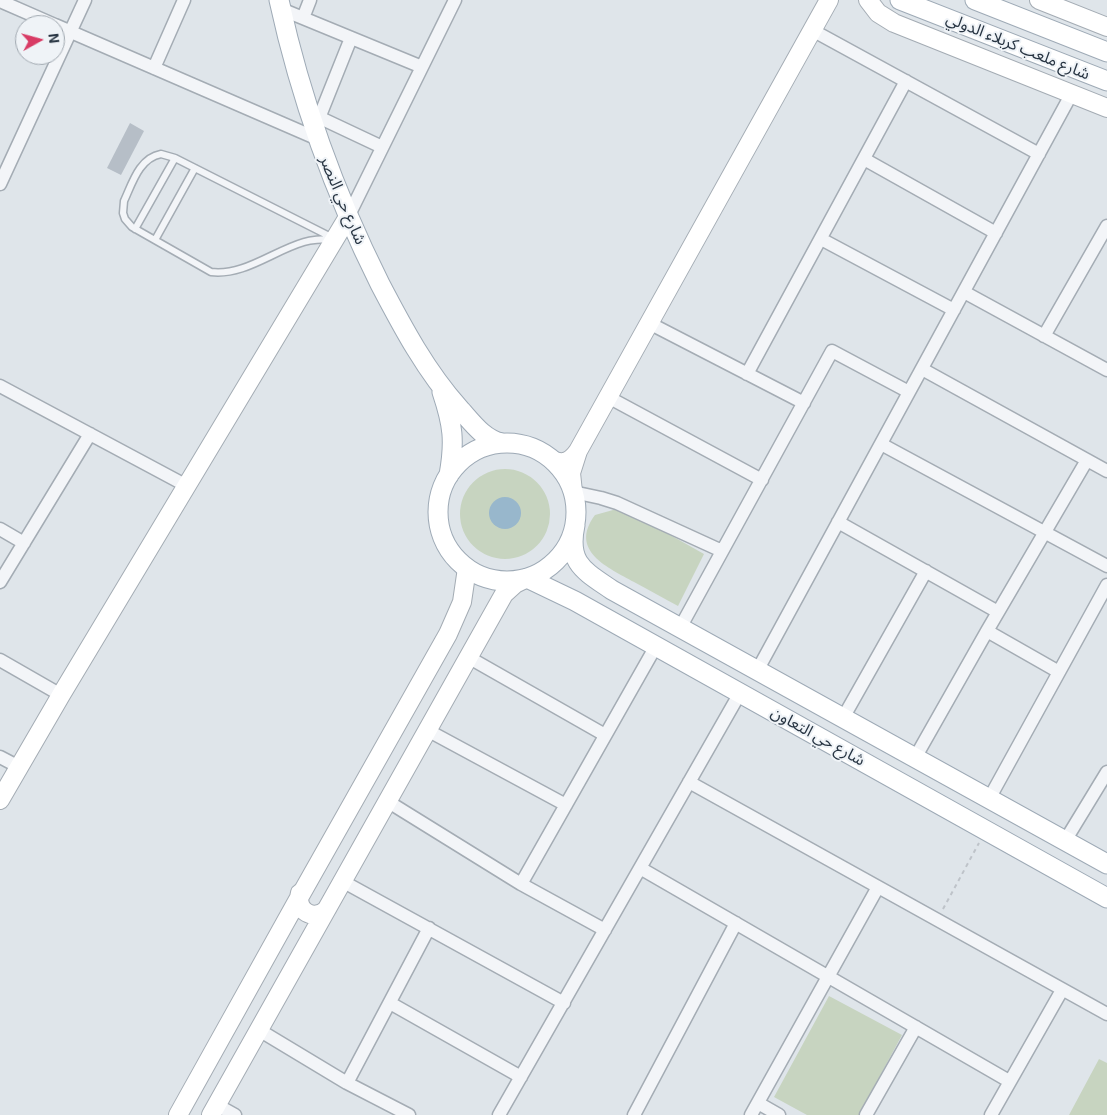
<!DOCTYPE html>
<meta charset="utf-8">
<style>
body{margin:0}
#map{position:relative;width:1107px;height:1115px;overflow:hidden;background:#dfe5ea;font-family:"Exo 2",sans-serif}
canvas{display:block}
.north{position:absolute;left:15px;top:15px;width:50px;height:50px;box-sizing:border-box;background:#eff3f7;border:1px solid #9fa7af;border-radius:50%;rotate:83deg;font-size:14px;font-weight:700;line-height:20px;text-align:center;color:#273442}
.north::after{content:'';display:block;margin:auto;width:18px;height:22px;background:#d83b65;clip-path:polygon(50% 0,100% 100%,50% 72%,0 100%)}
</style>
<div id="map">
<canvas width="1107" height="1115"></canvas>
<div class="north">N</div>
</div>
<script>
const c = document.querySelector('canvas').getContext('2d');
c.lineJoin = 'round';
function fillPath(path, color) { c.fillStyle = color; c.fill(path, 'evenodd'); }
function stroke(path, color, width, dash) { c.strokeStyle = color; c.lineWidth = width; c.lineCap = dash ? 'butt' : 'round'; c.setLineDash(dash || []); c.stroke(path); }
function drawText(font, color, halo, rows, align = 'center') {
  c.font = font + ' "Exo 2","Noto Sans Arabic",sans-serif'; c.lineWidth = 4; c.setLineDash([]); c.textBaseline = 'middle'; c.strokeStyle = halo; c.fillStyle = color; for (const [text, x, y, turn = 0] of rows) {
    c.save(); c.translate(x, y); c.rotate((+turn || 0) * Math.PI / 180); c.textAlign = isNaN(turn) ? turn : align; if (halo) c.strokeText(text, 0, 0); c.fillText(text, 0, 0); c.restore();
  }
}
fillPath(new Path2D(`
 M460 514a45 45 0 1 1 90 0a45 45 0 1 1-90 0Z
 M 624,509 L 704,554 L 678,606 C 663,598 649,590 634,582 C 609,568 568,551 595,515 L 613,510 Z
 M 829,996 L 902,1035 L 859,1115 L 807,1115 L 774,1097 Z
 M 1099,1059 L 1107,1063 L 1107,1115 L 1069,1115 Z`), '#c7d4c0');
fillPath(new Path2D(`
 M489 513a16 16 0 1 1 32 0a16 16 0 1 1-32 0Z`), '#98b7cc');
fillPath(new Path2D(`
 M 130,123 L 144,131 L 121,175 L 107,168 Z`), '#b6bec7');
const lane = new Path2D(`
 M 161,154 L 175,158 L 335,239 C 325,239 314,239 304,242 C 273,251 244,276 211,272 L 132,227 L 125,219 L 123,213 L 124,201 C 132,184 139,158 161,154 Z
 M 135,229 L 175,158
 M 155,240 L 195,168`);
const street = new Path2D(`
 M 0,1 L 55,25
 M 281,9 L 422,67
 M 303,18 L 310,0
 M 55,25 L 318,139
 M 812,30 L 1039,154
 M 154,68 L 184,0
 M 312,114 L 382,147
 M 319,118 L 351,38
 M 864,159 L 996,233
 M 0,184 L 85,0
 M 348,217 L 455,0
 M 821,239 L 954,310
 M 964,292 L 1107,370
 M 649,323 L 804,403
 M 1044,336 L 1107,226
 M 922,369 L 1107,471
 M 747,374 L 906,81
 M 0,386 L 187,486
 M 608,397 L 762,480
 M 881,444 L 1107,566
 M 573,492 L 601,498 L 617,503 L 722,551
 M 838,522 L 998,612
 M 0,529 L 24,543
 M 0,582 L 90,434
 M 680,628 L 832,351 L 909,392
 M 987,631 L 1059,672
 M 468,657 L 605,735
 M 0,660 L 61,695
 M 757,671 L 1072,93
 M 843,718 L 926,571
 M 427,730 L 566,805
 M 0,757 L 19,767
 M 915,758 L 987,631 L 1087,460
 M 689,782 L 1107,1014
 M 989,799 L 1107,585
 M 387,801 L 521,884 L 605,930
 M 1065,841 L 1107,772
 M 640,868 L 1009,1081
 M 342,881 L 564,1003
 M 521,884 L 656,646
 M 390,1003 L 521,1077
 M 259,1030 L 347,1083 L 409,1115
 M 347,1083 L 429,928
 M 758,1103 L 779,1115
 M 217,1105 L 235,1115
 M 499,1115 L 740,693
 M 634,1115 L 736,923
 M 751,1115 L 878,887
 M 866,1115 L 916,1027
 M 991,1115 L 1062,990`);
const secondary = new Path2D(`
 M 868,0 L 878,13 L 894,23 L 1107,108
 M 1039,0 L 1107,27
 M 552,460 C 564,465 571,461 578,451
 M 573,492 L 571,473 L 578,451 L 829,0
 M 0,800 L 61,695 L 348,217
 M 300,893 C 295,911 314,922 327,909
 M 178,1115 C 267,954 357,794 448,634 L 462,602 L 467,568
 M 211,1115 L 504,594 L 515,584 L 527,578`);
const primary = new Path2D(`
 M 279,0 C 301,101 334,192 380,284 C 403,328 426,371 459,408 C 471,421 483,439 502,443
 M 900,0 L 1107,81
 M 975,0 L 1107,52
 M 442,392 C 453,425 455,441 449,475
 M438 512a69 69 0 1 1 138 0a69 69 0 1 1-138 0Z
 M 575,525 C 567,563 583,570 612,590 L 1107,864
 M 527,578 L 575,601 L 1107,898`);
stroke(lane, '#a4acb4', 9);
stroke(street, '#a4acb4', 15);
stroke(secondary, '#a4acb4', 20);
stroke(primary, '#9eaab6', 21);
stroke(new Path2D(`
 M 943,909 L 979,843`), '#bec3c9', 2, [4, 4]);
stroke(lane, '#f3f5f8', 6);
stroke(street, '#f3f5f8', 12);
stroke(secondary, '#fff', 18);
stroke(primary, '#fff', 19);
drawText('16px', '#273442', '#eff3f7', [
 ["شارع ملعب كربلاء الدولي",1018,46,22],
 ["شارع حي النصر",343,200,67],
 ["شارع حي التعاون",818,736,29]
]);
</script>
